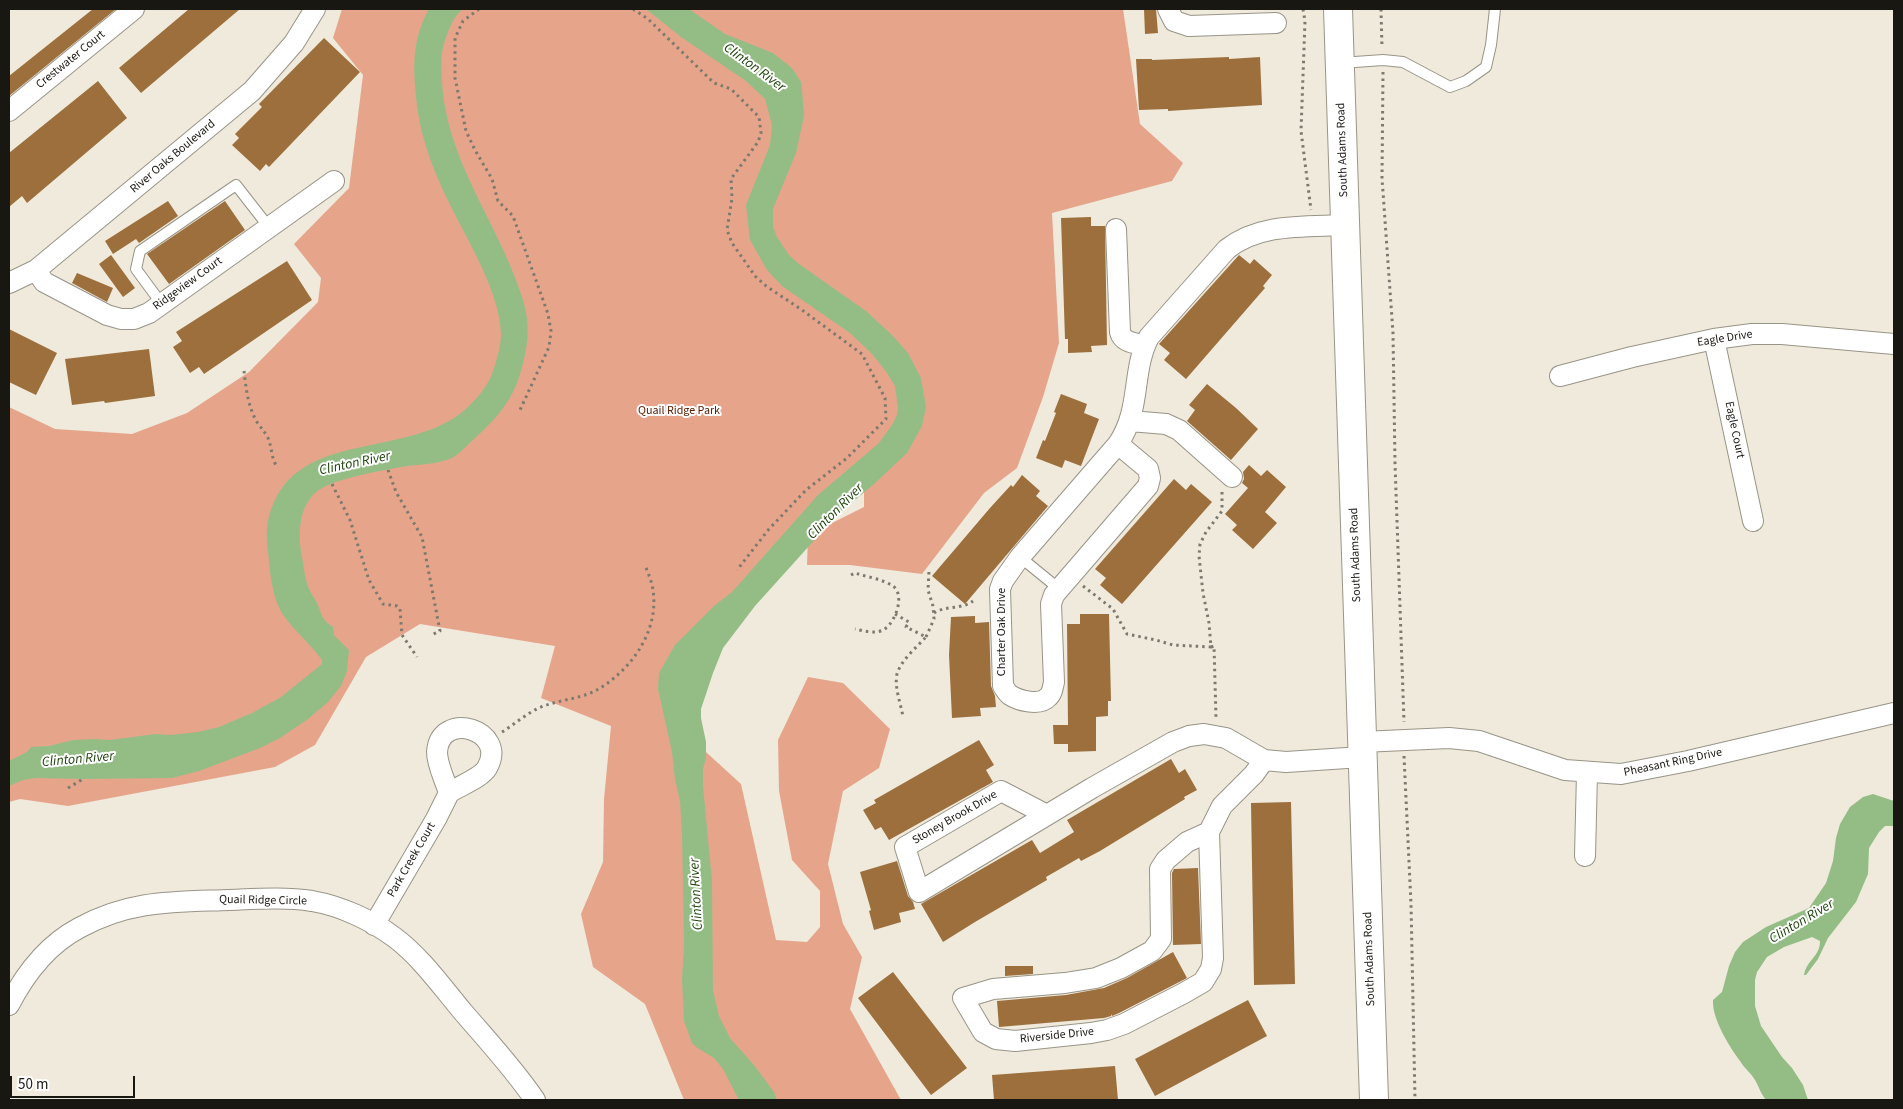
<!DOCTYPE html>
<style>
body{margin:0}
#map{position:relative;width:1903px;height:1109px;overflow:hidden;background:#efeadb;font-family:"Source Sans 3",sans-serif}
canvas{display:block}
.frame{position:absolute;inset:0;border:10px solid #191712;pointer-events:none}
.scale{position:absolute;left:10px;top:1076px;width:125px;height:22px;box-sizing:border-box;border:2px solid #191712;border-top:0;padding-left:6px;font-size:15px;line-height:18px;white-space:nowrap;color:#191712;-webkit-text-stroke:4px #fff;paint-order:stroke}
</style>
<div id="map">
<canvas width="1903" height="1109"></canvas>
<div class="frame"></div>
<div class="scale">50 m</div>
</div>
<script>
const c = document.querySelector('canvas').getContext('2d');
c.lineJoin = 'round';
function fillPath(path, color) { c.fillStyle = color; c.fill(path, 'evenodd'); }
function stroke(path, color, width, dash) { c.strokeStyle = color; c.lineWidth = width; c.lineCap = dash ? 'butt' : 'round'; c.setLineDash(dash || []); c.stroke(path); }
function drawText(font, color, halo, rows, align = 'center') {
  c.font = font + ' "Source Sans 3",sans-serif'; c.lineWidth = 4; c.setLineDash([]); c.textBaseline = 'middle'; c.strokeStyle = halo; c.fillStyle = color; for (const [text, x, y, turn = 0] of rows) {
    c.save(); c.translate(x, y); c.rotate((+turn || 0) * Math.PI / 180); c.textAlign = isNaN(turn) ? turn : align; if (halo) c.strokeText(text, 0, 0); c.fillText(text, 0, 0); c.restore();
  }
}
fillPath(new Path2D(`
 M 342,9 L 1123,9 L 1140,124 L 1183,163 L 1172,181 L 1052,213 L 1059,343 L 1043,397 L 1017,468 L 984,493 L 922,574 L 850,565 L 807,565 L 808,535 L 864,507 L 864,482 L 838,479 L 672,721 L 741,784 L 776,940 L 807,942 L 820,927 L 820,891 L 792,860 L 779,791 L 778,740 L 808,677 L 843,683 L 890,729 L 879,768 L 843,791 L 828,864 L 843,924 L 862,957 L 850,1009 L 901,1100 L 684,1100 L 645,1004 L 593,967 L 581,914 L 603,862 L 604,799 L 611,726 L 541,698 L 555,646 L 420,624 L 366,657 L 315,745 L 275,767 L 68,806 L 20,799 L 9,802 L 9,407 L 55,429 L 132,434 L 187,413 L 249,372 L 318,302 L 321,278 L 294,244 L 349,188 L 363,75 L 333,38 Z`), '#e6a58b');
fillPath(new Path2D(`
 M 429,9 L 463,9 C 455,15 450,26 447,35 C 440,51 441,66 442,82 C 447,164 500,224 523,300 C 531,325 528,348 520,374 C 512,402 494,421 473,440 C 466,446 460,454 452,458 C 435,465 419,464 401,467 C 380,471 330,479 315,493 C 298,509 298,536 302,557 C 304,568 305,581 310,591 C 312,596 316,600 318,605 C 320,609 321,616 324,619 C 326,623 330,624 333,627 L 334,635 L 349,650 L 347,671 L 341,686 L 328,702 L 308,719 L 280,738 L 260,748 L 199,771 L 172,778 L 83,779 L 36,778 L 23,780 L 9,786 L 9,761 L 27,752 L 31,747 L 49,746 L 73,740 L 95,739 L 110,740 L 155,734 L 171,735 L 198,732 L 219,727 L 252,713 L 281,697 L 322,664 L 322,660 C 311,644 295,632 284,616 C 272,599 270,572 268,552 C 265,532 267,514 277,496 C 313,430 418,458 470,405 C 479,396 487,386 492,374 C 496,362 501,347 501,334 C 500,286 457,225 439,181 C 425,150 417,119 415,85 C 413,57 415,34 429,9 Z
 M 646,9 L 689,9 L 725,34 L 773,53 L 792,68 L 801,82 L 802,90 L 804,116 L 796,153 L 773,209 L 773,227 L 777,237 L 789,255 L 799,264 L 866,311 L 892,335 L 908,353 L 921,378 L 926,407 L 922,426 L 907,453 L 874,484 L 837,515 L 755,606 L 723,648 L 713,673 L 701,709 L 701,718 L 706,742 L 706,758 L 703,769 L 703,786 L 712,881 L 713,990 L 719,1016 L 730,1038 L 754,1065 L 774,1092 L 777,1100 L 739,1100 L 723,1069 L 714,1058 L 696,1047 L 692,1043 L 684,1021 L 682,979 L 684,944 L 682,835 L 680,801 L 675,779 L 672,752 L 658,689 L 659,673 L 675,645 L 714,606 L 732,592 L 818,495 L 879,443 L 892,425 L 897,415 L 898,408 L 895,386 L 885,370 L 872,354 L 850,333 L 782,286 L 767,270 L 750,240 L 746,205 L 770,145 L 772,125 L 765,99 L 746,81 L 681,37 Z
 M 1873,794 L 1894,801 L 1894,826 L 1885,826 L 1879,832 L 1869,848 L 1868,874 L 1856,902 L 1828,938 L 1818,959 L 1806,975 L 1804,975 C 1807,959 1820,957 1820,941 L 1812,937 L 1784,947 L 1767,957 L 1757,972 L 1755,980 L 1755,1006 L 1761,1026 L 1782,1057 L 1792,1068 L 1803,1085 L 1808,1100 L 1766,1100 C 1761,1094 1759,1087 1755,1080 C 1751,1073 1744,1068 1740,1061 C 1729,1046 1712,1019 1713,1000 L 1722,992 L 1729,966 L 1735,952 L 1743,942 L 1766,927 L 1809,908 L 1826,883 L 1833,861 L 1836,838 L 1840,824 L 1850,807 L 1863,797 Z`), '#94bd86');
fillPath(new Path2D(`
 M 93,9 L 116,9 L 9,96 L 9,76 Z
 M 189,9 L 240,9 L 141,93 L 119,68 Z
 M 1144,9 L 1156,9 L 1158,33 L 1145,34 Z
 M 324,38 L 360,72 L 269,167 L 266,164 L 260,171 L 232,145 L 239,138 L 235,134 L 262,107 L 259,104 Z
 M 1229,57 L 1229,59 L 1260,57 L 1262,105 L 1168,111 L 1168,109 L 1139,110 L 1136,59 L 1152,59 L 1152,60 Z
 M 98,81 L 127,118 L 27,203 L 22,196 L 9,207 L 9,153 Z
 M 168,201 L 178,216 L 139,243 L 136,239 L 113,254 L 105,241 Z
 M 225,201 L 245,230 L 169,284 L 147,254 Z
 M 1091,217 L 1091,226 L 1105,226 L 1107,345 L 1091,346 L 1092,352 L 1068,353 L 1068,339 L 1065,339 L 1061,218 Z
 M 111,255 L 135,288 L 123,297 L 99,264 Z
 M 1239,255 L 1250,264 L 1254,259 L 1272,275 L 1263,286 L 1265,288 L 1186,379 L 1164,360 L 1170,353 L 1159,344 Z
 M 287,261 L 312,300 L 204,374 L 199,367 L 190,373 L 173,347 L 182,341 L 176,332 Z
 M 77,273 L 113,288 L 107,302 L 72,283 Z
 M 9,329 L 57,353 L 36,395 L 9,382 Z
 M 149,349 L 155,396 L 105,403 L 104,401 L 72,405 L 65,359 Z
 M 1207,384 L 1236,408 L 1258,429 L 1231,460 L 1187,421 L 1195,410 L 1189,405 Z
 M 1061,394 L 1087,404 L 1084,413 L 1099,419 L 1081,466 L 1065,460 L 1062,468 L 1036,458 L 1043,440 L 1045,441 L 1056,413 L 1054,412 Z
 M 1249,465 L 1261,476 L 1267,470 L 1286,487 L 1265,512 L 1277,523 L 1253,549 L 1232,530 L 1237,525 L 1225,514 L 1248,488 L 1242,483 L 1244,479 L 1243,472 Z
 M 1022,475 L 1040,491 L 1036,496 L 1048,506 L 965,604 L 932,576 L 990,508 L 1011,485 L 1013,487 Z
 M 1174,479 L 1186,490 L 1191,484 L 1212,502 L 1122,604 L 1100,585 L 1106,578 L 1095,569 Z
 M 1080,614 L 1109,614 L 1111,701 L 1108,701 L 1108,716 L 1096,717 L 1096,751 L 1068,752 L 1068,744 L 1054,744 L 1053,725 L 1068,725 L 1067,624 L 1080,624 Z
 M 975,616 L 975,623 L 989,622 L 991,686 L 995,696 L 996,707 L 980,708 L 981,716 L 952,718 L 949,655 L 951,617 Z
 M 979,740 L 994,765 L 986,770 L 993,782 L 889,840 L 881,827 L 875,830 L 863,810 L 876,803 L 874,800 Z
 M 1171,759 L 1179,773 L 1185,769 L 1197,790 L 1184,797 L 1185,799 L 1100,851 L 1081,861 L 1079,858 L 1046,877 L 1047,880 L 975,922 L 943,942 L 921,904 L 1032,840 L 1040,853 L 1074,832 L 1067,820 Z
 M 1291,802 L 1295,984 L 1254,985 L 1251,803 Z
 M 897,861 L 908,896 L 913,902 L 915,909 L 899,913 L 901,922 L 874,930 L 869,911 L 871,910 L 860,872 Z
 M 1198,868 L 1201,944 L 1173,945 L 1172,873 L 1174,869 Z
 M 1173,952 L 1187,978 L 1119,1013 L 1112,1016 L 1111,1014 L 1111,1016 L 1104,1018 L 999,1027 L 997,1001 L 1066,995 L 1104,988 L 1127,978 Z
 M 1005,966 L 1033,966 L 1033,974 L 1005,976 Z
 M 893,972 L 967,1068 L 931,1095 L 858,998 Z
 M 1248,1000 L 1267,1036 L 1155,1096 L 1135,1059 Z
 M 1115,1066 L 1118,1100 L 994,1100 L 992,1075 Z`), '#9d6f3d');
const service = new Path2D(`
 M 1341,63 L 1383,60 L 1403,62 L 1450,87 L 1466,81 L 1486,67 L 1491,45 L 1495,9
 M 161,303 L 136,269 L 140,251 L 236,185 L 268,226
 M 1020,557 L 1058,588`);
const minor = new Path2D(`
 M 1168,9 L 1174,21 L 1189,26 L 1276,23
 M 9,111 L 134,9
 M 1116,229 L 1120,332 C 1123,343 1135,343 1144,345
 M 36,270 L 44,282 L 107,315 L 121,319 L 134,319 L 149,313 L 334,181
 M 9,283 L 36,270 L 252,91 L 294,43 L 315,9
 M 1714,339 L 1753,521
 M 1560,376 L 1632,357 L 1714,339 L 1752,334 L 1782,334 L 1894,344
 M 1130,421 L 1166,424 L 1179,430 L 1232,477
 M 1118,444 L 1148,469 L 1150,478 L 1148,486 L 1054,595 L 1051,604 L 1054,682 C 1053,687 1052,694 1048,697 C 1040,706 1019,701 1010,695 C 1007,693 1005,689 1003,686 L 1000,589 L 1003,581 L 1020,557 L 1118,444 C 1142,408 1131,371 1149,337 L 1227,249 C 1260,223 1304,227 1345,225
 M 1362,742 L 1449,738 L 1479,741 L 1565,770 L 1621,774 L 1688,761 L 1894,713
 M 1047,815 L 1001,791 L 905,847 L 919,892 L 1092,788 L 1173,742 L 1189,736 L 1204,734 L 1226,738 L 1264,760 L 1286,762 L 1362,757
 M 1209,832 L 1213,958 L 1211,969 L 1203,982 L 1184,993 L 1124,1024 L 1107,1030 L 1091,1033 L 1015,1041 L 996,1039 L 983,1032 L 963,998 L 993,989 L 1065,983 L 1096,978 L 1121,968 L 1152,951 L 1161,939 L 1160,869 L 1166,860 L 1187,842 L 1209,832 L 1222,806 L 1254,774 L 1264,760
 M 1585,856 L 1587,773
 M 374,925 L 436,819 L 449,793 C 445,780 437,765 437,752 C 440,709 509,730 487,768 C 481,778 459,786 449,793
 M 9,1005 C 25,974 47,945 79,928 C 130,900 173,902 229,900 C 256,899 285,897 312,901 C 341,906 371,920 394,937 C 421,957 442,987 463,1012 C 488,1041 514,1069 535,1100`);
const secondary = new Path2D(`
 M 1338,9 L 1374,1100`);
stroke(service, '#989487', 12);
stroke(minor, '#989487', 22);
stroke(secondary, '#989487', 30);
stroke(new Path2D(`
 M 479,9 L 463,21 L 455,38 L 455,78 L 466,131 L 475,150 L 492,179 L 498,201 L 513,216 L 548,314 L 551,331 L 549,347 L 520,410
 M 633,9 L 648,19 L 714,83 L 731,89 L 759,117 L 761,133 L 758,142 L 731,179 L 732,198 L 727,230 L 732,243 L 755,276 L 766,286 L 802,310 L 862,354 L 885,398 L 886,419 L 847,458 L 806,490 L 769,529 L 737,570
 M 1303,9 L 1305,21 L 1301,131 L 1311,210
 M 1381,9 L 1382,48
 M 1383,72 L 1382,178 L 1393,333 L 1395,463 L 1404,722
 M 244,371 C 246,388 248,407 257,422 C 261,428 265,432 268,438 C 272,447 271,457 276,465
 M 388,470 L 396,492 L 422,537 L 440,631 L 431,635
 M 332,484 L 350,520 L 369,580 L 383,604 L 397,606 L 400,609 L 402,635 L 417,657
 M 851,575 L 855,573 C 867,577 882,579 893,586 C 905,595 896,620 886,628 C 878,635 864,631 855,629
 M 1083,586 L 1113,609 L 1127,634 L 1156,640 L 1173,645 L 1211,647 L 1209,623 L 1203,593 L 1199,556 L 1200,544 L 1206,532 L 1222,511 L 1222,491
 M 934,613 C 946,605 961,610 973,601
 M 895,614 L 909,622 L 906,627 L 926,637 C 917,647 901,660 897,674 C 894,687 901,704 903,717
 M 926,637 L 934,619 L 933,606 L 928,590 L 929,571
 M 1211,647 L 1214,646 L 1216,718
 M 502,732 C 515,724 527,713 541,707 C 561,699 584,699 602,687 C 634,666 659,629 653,590 C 652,582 648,573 645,565
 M 1404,756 L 1411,904 L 1415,1100
 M 68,788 L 83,779`), '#7c796f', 3, [2.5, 4]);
stroke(service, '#fff', 10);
stroke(minor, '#fff', 20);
stroke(secondary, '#fff', 28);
drawText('12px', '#191712', '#fff', [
 ["Crestwater Court",71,60,-39],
 ["South Adams Road",1343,150,-92],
 ["River Oaks Boulevard",173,157,-40],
 ["Ridgeview Court",188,284,-36],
 ["Eagle Drive",1725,339,-9],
 ["Eagle Court",1734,430,78],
 ["South Adams Road",1356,555,-92],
 ["Charter Oak Drive",1002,632,-90],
 ["Pheasant Ring Drive",1673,763,-12],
 ["Stoney Brook Drive",955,818,-30],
 ["Park Creek Court",412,860,-60],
 ["Quail Ridge Circle",263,901,1],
 ["South Adams Road",1370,959,-92],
 ["Riverside Drive",1057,1036,-6]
]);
drawText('12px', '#5b2003', '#fff', [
 ["Quail Ridge Park",679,411]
]);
drawText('italic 14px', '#183f04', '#fff', [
 ["Clinton River",754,68,36],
 ["Clinton River",355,464,-12],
 ["Clinton River",836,512,-45],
 ["Clinton River",78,760,-5],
 ["Clinton River",697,894,-93],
 ["Clinton River",1802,922,-31]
]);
</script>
